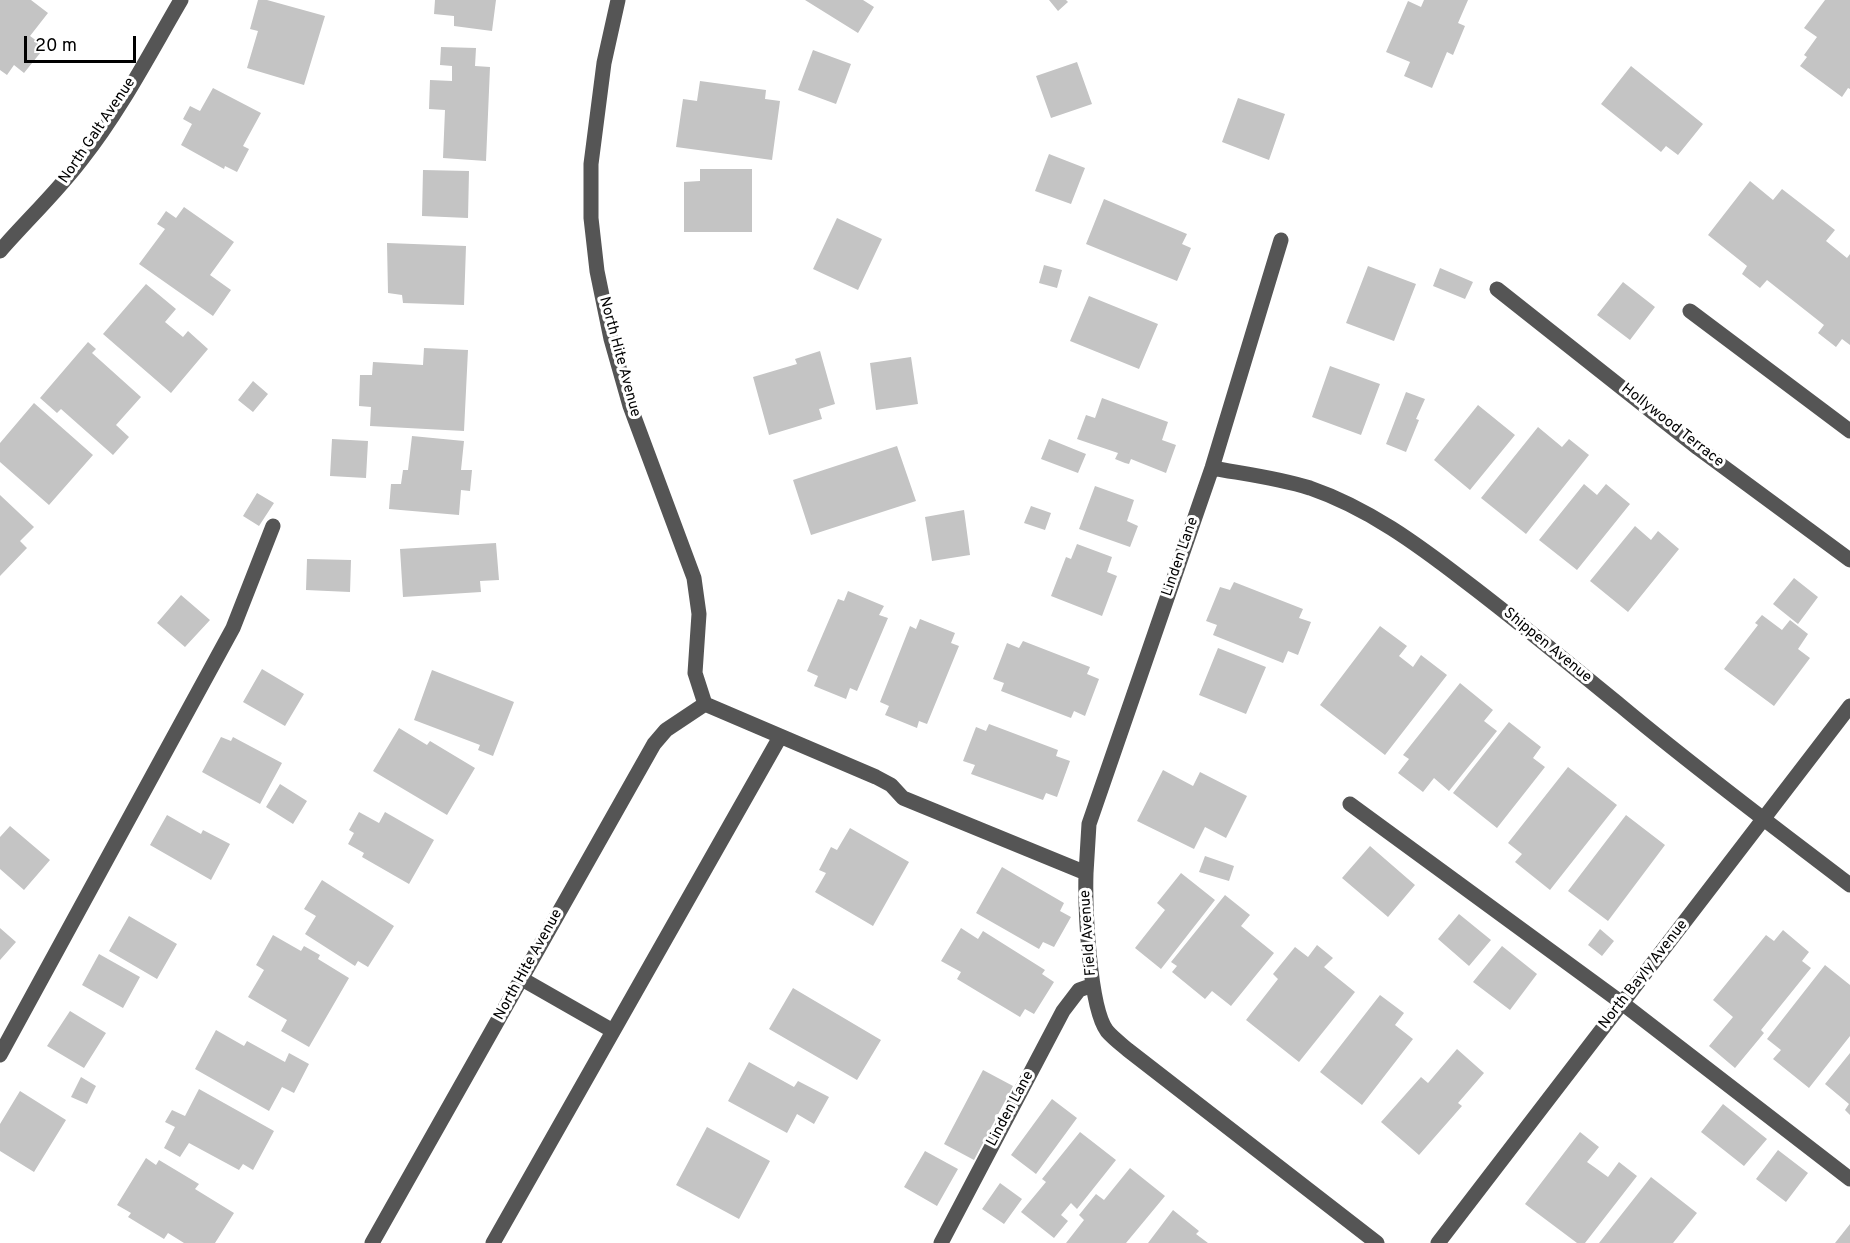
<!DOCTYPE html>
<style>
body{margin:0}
#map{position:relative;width:1850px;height:1243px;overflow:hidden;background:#fff;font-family:Overpass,sans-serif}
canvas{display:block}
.scale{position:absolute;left:24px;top:36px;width:112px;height:27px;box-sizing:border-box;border:3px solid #000;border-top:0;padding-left:8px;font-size:18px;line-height:21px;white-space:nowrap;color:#000;-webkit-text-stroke:4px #fff;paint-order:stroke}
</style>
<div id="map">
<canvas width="1850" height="1243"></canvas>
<div class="scale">20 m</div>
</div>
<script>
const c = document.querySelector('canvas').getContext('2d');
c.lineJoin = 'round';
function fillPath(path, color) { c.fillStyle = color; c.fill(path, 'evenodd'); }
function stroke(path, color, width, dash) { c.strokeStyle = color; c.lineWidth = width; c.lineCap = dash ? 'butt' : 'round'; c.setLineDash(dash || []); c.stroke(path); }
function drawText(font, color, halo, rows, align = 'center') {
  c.font = font + ' Overpass,sans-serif'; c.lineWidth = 6; c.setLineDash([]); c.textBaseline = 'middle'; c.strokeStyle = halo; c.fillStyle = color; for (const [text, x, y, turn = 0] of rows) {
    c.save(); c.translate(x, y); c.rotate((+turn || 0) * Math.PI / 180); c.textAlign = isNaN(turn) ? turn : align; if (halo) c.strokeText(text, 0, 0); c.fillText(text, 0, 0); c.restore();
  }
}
fillPath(new Path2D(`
 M 0,0 L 31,0 L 48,13 L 30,36 L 45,47 L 24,73 L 14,65 L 7,75 L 0,70 Z
 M 258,0 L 267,0 L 325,16 L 304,85 L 247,68 L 258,31 L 250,29 Z
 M 435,0 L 496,0 L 492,31 L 454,26 L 454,16 L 434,14 Z
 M 805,0 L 863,0 L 874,7 L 858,33 Z
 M 1049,0 L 1066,0 L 1068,2 L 1058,11 Z
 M 1424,0 L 1468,0 L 1458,23 L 1465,26 L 1453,55 L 1447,52 L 1432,88 L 1404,76 L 1410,62 L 1386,52 L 1408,1 L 1421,7 Z
 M 1825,0 L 1850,0 L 1850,89 L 1848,88 L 1842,97 L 1800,66 L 1807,57 L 1804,55 L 1817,37 L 1804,28 Z
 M 441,47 L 476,48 L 475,66 L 490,67 L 486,161 L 443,158 L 445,110 L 429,109 L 430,80 L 452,81 L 452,66 L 440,65 Z
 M 813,50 L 851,64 L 836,104 L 798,90 Z
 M 1077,62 L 1092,104 L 1051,118 L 1036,76 Z
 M 1631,66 L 1703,124 L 1678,155 L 1666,146 L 1661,152 L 1601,104 Z
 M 700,81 L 766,90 L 765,99 L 780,101 L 772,160 L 676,147 L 683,99 L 697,101 Z
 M 213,88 L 261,113 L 243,146 L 249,149 L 237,172 L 225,166 L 224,169 L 181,145 L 192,124 L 183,119 L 190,106 L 200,111 Z
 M 1238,98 L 1285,114 L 1269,160 L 1222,142 Z
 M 1049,154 L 1085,168 L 1071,204 L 1035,191 Z
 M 700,169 L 752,169 L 752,232 L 684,232 L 684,182 L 700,181 Z
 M 423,170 L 469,171 L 468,218 L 422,216 Z
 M 1750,181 L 1773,200 L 1782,189 L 1835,230 L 1826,241 L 1847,258 L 1850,254 L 1850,345 L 1842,339 L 1836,347 L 1818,333 L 1824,325 L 1767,280 L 1760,288 L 1742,274 L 1747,266 L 1708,235 Z
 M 1104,199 L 1187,234 L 1182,244 L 1191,248 L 1177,281 L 1086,244 Z
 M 184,207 L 234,242 L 210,275 L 231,290 L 213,316 L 139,264 L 165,229 L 157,224 L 166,211 L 176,218 Z
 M 837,218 L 882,239 L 858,290 L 813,269 Z
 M 387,243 L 466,246 L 464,305 L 403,303 L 402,295 L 388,293 Z
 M 1044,265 L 1062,270 L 1057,288 L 1039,283 Z
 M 1368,266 L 1416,284 L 1394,341 L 1346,323 Z
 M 1440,268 L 1473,282 L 1465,299 L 1433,286 Z
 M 1623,282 L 1655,307 L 1630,340 L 1597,315 Z
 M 146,284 L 176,309 L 165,322 L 183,337 L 188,331 L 208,349 L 171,393 L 103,334 Z
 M 1089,296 L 1158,324 L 1139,369 L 1070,341 Z
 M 88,342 L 96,349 L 92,353 L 141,397 L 116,425 L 129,437 L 113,455 L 61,409 L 57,413 L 40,398 Z
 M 424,348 L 468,350 L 464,431 L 370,426 L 371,407 L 359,406 L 360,375 L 372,375 L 373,362 L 423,365 Z
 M 820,351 L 835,404 L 819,409 L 822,419 L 769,435 L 753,377 L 797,364 L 795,359 Z
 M 911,357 L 918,404 L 876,410 L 870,363 Z
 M 1330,366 L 1380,384 L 1361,435 L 1312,417 Z
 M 253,381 L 268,394 L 253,412 L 238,400 Z
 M 1406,392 L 1425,399 L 1416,419 L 1419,420 L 1406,452 L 1386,444 Z
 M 1102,398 L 1168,422 L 1162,440 L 1176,445 L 1166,473 L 1131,459 L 1129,464 L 1125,463 L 1115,459 L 1118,453 L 1077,439 L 1086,415 L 1095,418 Z
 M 34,403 L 93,455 L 49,505 L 0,462 L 0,443 Z
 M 1478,405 L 1515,435 L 1470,490 L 1434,460 Z
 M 1538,427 L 1562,447 L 1569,439 L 1589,455 L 1526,534 L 1481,498 Z
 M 412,436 L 464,441 L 461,470 L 472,470 L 470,491 L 461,490 L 459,515 L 389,509 L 391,484 L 401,484 L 403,470 L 408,470 Z
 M 332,439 L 368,441 L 366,478 L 330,476 Z
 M 1049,439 L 1086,454 L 1078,473 L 1041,459 Z
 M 897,446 L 916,501 L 811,535 L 793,480 Z
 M 1584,484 L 1597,495 L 1606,484 L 1630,504 L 1577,570 L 1539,540 Z
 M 1095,486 L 1134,500 L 1127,521 L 1138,526 L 1130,547 L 1079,529 Z
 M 257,493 L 274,503 L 259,526 L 243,516 Z
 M 0,495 L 34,527 L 20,541 L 27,548 L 0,576 Z
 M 1031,506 L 1051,513 L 1045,530 L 1024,523 Z
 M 964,510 L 970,555 L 932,561 L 925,517 Z
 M 1635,526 L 1651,540 L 1658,531 L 1679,549 L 1628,612 L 1590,581 Z
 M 496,543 L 499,580 L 480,581 L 481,592 L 403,597 L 400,549 Z
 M 1077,544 L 1112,557 L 1107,572 L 1117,576 L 1102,616 L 1051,596 L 1066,557 L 1071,559 Z
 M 307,559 L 351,560 L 350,592 L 306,590 Z
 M 1794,578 L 1818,597 L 1798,624 L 1773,604 Z
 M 1234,582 L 1303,609 L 1299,618 L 1311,622 L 1298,655 L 1288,651 L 1283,663 L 1213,635 L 1217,625 L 1206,621 L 1220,587 L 1230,590 Z
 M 848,591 L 884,606 L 879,615 L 888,618 L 857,691 L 850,688 L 846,699 L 814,686 L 818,676 L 807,671 L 838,599 L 844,601 Z
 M 181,595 L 210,620 L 185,647 L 157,623 Z
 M 1762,615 L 1782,630 L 1790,620 L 1808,634 L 1798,649 L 1810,658 L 1774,706 L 1724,669 L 1758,625 L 1755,623 Z
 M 920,619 L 955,633 L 951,643 L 959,646 L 927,724 L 919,721 L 917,728 L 885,715 L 889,706 L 880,702 L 910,626 L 916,629 Z
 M 1380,626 L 1407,646 L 1399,656 L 1413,667 L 1421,655 L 1447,675 L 1385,755 L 1320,705 Z
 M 1023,641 L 1090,667 L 1087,674 L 1099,679 L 1085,716 L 1074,711 L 1071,718 L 1001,691 L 1004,683 L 993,679 L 1007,643 L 1019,648 Z
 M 1218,648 L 1266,667 L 1246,714 L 1199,695 Z
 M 262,669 L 304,694 L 285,726 L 243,702 Z
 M 432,670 L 514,702 L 493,756 L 478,750 L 480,745 L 414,720 Z
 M 1460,683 L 1493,710 L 1484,721 L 1497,731 L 1449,791 L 1434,778 L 1423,792 L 1398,773 L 1409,759 L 1403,755 Z
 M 1509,722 L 1541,747 L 1533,758 L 1545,767 L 1497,828 L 1453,793 Z
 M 989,724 L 1058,750 L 1056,756 L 1070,761 L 1057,797 L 1046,793 L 1043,800 L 971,774 L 975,765 L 963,761 L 976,727 L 986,731 Z
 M 399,728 L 427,745 L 430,741 L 475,768 L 447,815 L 373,771 Z
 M 221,737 L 231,741 L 233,737 L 282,763 L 260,804 L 202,772 Z
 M 1568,767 L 1617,805 L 1550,890 L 1515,862 L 1522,854 L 1508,843 Z
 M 1163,770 L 1193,786 L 1200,772 L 1247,796 L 1226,838 L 1205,827 L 1194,849 L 1137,821 Z
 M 280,784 L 307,801 L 293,824 L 266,807 Z
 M 359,812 L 379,823 L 385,812 L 434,840 L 409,884 L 362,857 L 364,853 L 348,844 L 354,833 L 349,830 Z
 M 167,815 L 201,834 L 203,830 L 230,844 L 211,880 L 150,845 Z
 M 1626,815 L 1665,845 L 1608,921 L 1568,891 Z
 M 10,826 L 50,860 L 24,890 L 0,869 L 0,837 Z
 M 850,828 L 909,862 L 873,926 L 815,892 L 826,873 L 819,870 L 831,847 L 837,850 Z
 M 1370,846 L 1415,885 L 1388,917 L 1342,878 Z
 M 1205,856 L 1234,866 L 1229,881 L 1199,872 Z
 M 1002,867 L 1064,903 L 1060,911 L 1071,917 L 1054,947 L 1043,942 L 1039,949 L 976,913 Z
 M 1181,873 L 1215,900 L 1161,969 L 1135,948 L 1165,910 L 1157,903 Z
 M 322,880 L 394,926 L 368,967 L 358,961 L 355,966 L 305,934 L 316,916 L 304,909 Z
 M 1225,895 L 1250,915 L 1241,926 L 1274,953 L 1231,1006 L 1212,991 L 1205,999 L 1172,972 L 1177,966 L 1171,962 Z
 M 1459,914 L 1491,940 L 1469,966 L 1438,939 Z
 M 129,916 L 177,944 L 157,979 L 109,951 Z
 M 0,928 L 16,942 L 0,960 Z
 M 961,928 L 978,939 L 983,931 L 1045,970 L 1042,974 L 1054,982 L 1034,1014 L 1025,1009 L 1020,1017 L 957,979 L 961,972 L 941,961 Z
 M 1600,929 L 1614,941 L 1602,956 L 1588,945 Z
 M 1783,930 L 1809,952 L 1802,961 L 1811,968 L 1761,1030 L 1764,1033 L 1735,1068 L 1709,1046 L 1733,1017 L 1713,1000 L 1766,935 L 1774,941 Z
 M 273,935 L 301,951 L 304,946 L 320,955 L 318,959 L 349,978 L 309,1047 L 281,1031 L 287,1020 L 248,997 L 264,970 L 256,965 Z
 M 1317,945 L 1333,958 L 1324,967 L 1355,992 L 1299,1062 L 1246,1020 L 1278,979 L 1273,974 L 1295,947 L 1308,957 Z
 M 1502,946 L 1537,974 L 1510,1010 L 1473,982 Z
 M 99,954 L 140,977 L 123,1008 L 82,985 Z
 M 1825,965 L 1850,985 L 1850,1036 L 1809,1088 L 1773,1059 L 1781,1050 L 1767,1039 Z
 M 793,988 L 881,1040 L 857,1080 L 769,1029 Z
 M 1380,995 L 1404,1013 L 1395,1025 L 1413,1039 L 1362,1105 L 1320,1072 Z
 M 70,1011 L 106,1033 L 84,1068 L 47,1046 Z
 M 216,1030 L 244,1046 L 247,1041 L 285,1062 L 289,1053 L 309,1064 L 294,1093 L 282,1087 L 269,1111 L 195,1069 Z
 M 1457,1049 L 1484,1073 L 1458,1103 L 1462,1106 L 1419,1155 L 1381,1122 L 1421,1077 L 1428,1083 Z
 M 1850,1053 L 1850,1115 L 1845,1110 L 1849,1104 L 1825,1084 Z
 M 749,1062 L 794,1087 L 798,1081 L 829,1097 L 814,1124 L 797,1114 L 787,1133 L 728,1101 Z
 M 983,1070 L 1013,1086 L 974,1160 L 944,1144 Z
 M 81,1077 L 96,1086 L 87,1104 L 71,1097 Z
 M 199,1089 L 274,1131 L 253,1170 L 243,1164 L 239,1170 L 189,1143 L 180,1157 L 164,1148 L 175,1127 L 165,1122 L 172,1110 L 185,1116 Z
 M 20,1091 L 66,1120 L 34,1172 L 0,1151 L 0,1124 Z
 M 1052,1099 L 1077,1118 L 1036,1174 L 1011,1155 Z
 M 1723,1104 L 1767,1139 L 1744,1166 L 1701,1132 Z
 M 707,1127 L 770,1161 L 739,1219 L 676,1185 Z
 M 1080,1132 L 1116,1160 L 1077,1209 L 1071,1203 L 1061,1215 L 1068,1221 L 1054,1238 L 1021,1212 L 1046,1182 L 1042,1179 Z
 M 1580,1132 L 1599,1147 L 1587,1162 L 1597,1169 L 1608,1177 L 1619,1162 L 1637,1176 L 1585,1243 L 1577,1243 L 1525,1204 Z
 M 1778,1150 L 1808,1173 L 1786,1202 L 1756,1179 Z
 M 925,1151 L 958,1169 L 937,1206 L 904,1187 Z
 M 146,1158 L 156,1165 L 159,1160 L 199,1184 L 195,1189 L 234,1213 L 215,1243 L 184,1243 L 168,1233 L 164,1239 L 128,1217 L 131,1213 L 117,1205 Z
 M 1130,1168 L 1165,1196 L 1126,1243 L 1066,1243 L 1084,1220 L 1079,1215 L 1096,1194 L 1104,1200 Z
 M 1651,1177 L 1697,1213 L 1673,1243 L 1599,1243 Z
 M 1000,1183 L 1022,1199 L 1004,1224 L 982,1209 Z
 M 1173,1210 L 1199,1231 L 1196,1234 L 1208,1243 L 1148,1243 Z
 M 1850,1224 L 1850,1243 L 1835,1243 Z`), '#c4c4c4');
stroke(new Path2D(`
 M 618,0 L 604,63 L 591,164 L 591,218 L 597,271 L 611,339 L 630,406 L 694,578 L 699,614 L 695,673 L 705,704 L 876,777 L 891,785 L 903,798 L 1086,873 C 1085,906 1089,1007 1107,1031 C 1113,1038 1121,1044 1128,1050 L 1377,1243
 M 0,251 C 27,220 57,192 82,159 C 120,111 150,53 181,0
 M 1497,289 L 1698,448 L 1850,560
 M 1690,311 L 1850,431
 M 1212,468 C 1245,474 1278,478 1310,488 C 1368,508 1417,544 1465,581 C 1518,621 1569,664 1621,706 C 1695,768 1773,826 1850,885
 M 1350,804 L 1622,1003 L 1850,1179
 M 1086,873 L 1089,824 L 1212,468 L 1281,240
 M 522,979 L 613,1031
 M 0,1055 L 233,628 L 273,526
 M 372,1243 L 654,744 L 666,730 L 705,704
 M 493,1243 L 780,737
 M 941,1243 L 1063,1011 L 1079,990 L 1093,985
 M 1438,1243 L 1850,706`), '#555', 15);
drawText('15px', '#000', '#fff', [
 ["North Galt Avenue",98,131,-56],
 ["North Hite Avenue",619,357,75],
 ["Hollywood Terrace",1672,426,38],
 ["Linden Lane",1181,557,-71],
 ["Shippen Avenue",1547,646,39],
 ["Field Avenue",1089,933,-94],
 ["North Hite Avenue",529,965,-61],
 ["North Bayly Avenue",1644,975,-52],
 ["Linden Lane",1011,1109,-62]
]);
</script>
